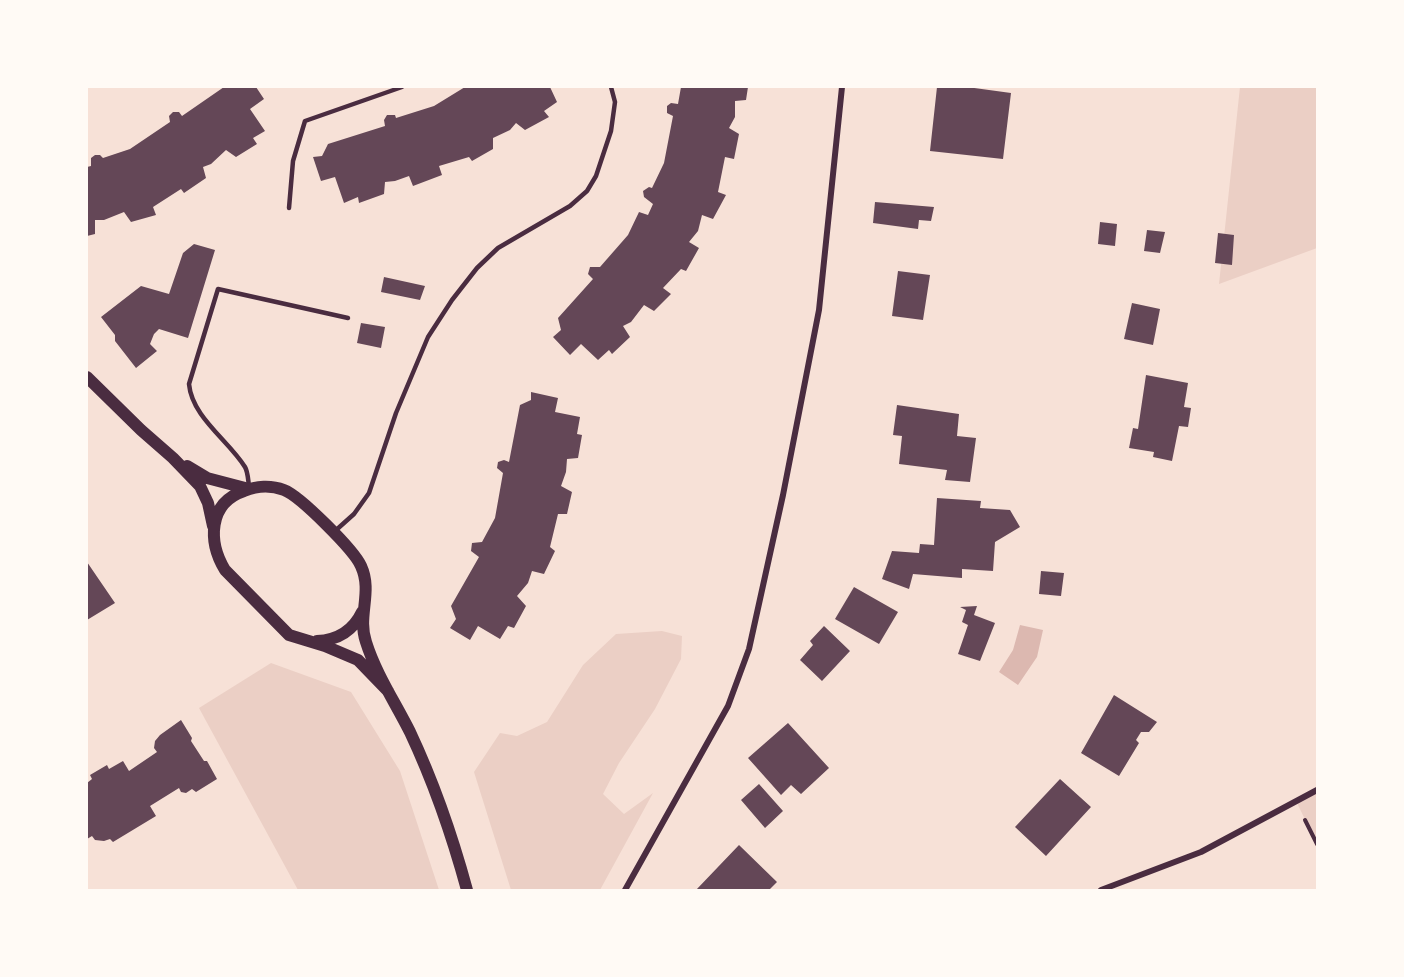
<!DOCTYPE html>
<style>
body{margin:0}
#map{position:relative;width:1404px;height:977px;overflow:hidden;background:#f7e1d7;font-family:Arial,sans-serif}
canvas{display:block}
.frame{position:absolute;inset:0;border:88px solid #fffaf5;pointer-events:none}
</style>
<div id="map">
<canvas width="1404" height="977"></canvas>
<div class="frame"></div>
</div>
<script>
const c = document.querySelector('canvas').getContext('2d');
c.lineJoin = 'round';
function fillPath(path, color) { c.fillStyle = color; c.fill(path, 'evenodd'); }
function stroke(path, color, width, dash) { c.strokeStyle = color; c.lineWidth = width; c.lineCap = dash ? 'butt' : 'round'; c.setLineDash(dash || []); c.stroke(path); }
fillPath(new Path2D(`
 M 1240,87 L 1317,87 L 1317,248 L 1219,284 Z
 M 662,631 L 682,636 L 681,659 L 655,709 L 619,763 L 603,794 L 624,814 L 653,793 L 600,890 L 511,890 L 474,772 L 500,733 L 517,736 L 547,722 L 583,665 L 616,634 Z
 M 271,663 L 351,692 L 400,771 L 439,890 L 298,890 L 199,708 Z
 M 1317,792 L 1317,844 L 1297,803 Z`), '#ebcfc5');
fillPath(new Path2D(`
 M 1020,625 L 1043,630 L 1037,657 L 1018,685 L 999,672 L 1013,650 Z`), '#dcb8b0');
fillPath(new Path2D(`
 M 224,87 L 256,87 L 264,99 L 250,109 L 265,131 L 253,138 L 257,144 L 236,157 L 226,150 L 211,164 L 203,167 L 206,178 L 184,193 L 181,189 L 153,207 L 156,215 L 131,222 L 124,212 L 104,220 L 95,220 L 95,234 L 87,236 L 87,167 L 91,166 L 91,158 L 95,155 L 100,155 L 103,158 L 130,149 L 170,122 L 169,116 L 173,112 L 179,112 L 182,116 Z
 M 465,87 L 550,87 L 557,102 L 544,111 L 549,117 L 525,130 L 516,123 L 510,130 L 493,138 L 493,149 L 472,161 L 469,157 L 439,166 L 442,175 L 413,186 L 409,176 L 395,181 L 385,182 L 384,194 L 359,203 L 358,197 L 344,203 L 335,177 L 321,181 L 313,157 L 322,156 L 328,144 L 385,126 L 384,120 L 387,115 L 395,115 L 396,118 L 434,106 Z
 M 681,87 L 748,87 L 746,100 L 735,101 L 735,117 L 729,128 L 739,134 L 734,159 L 725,157 L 718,192 L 726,195 L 713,219 L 702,215 L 698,231 L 689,242 L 699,248 L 686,271 L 681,269 L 663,288 L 671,294 L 654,311 L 644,305 L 631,322 L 623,326 L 630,337 L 612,354 L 609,350 L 598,360 L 581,344 L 570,355 L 553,337 L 561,330 L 558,318 L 593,279 L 588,274 L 590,267 L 600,267 L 628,235 L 639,212 L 648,215 L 653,204 L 644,197 L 643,191 L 649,187 L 652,188 L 664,163 L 673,116 L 667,113 L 667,106 L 671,103 L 678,104 Z
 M 937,87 L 967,87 L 1011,93 L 1003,159 L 930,151 Z
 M 875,202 L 934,207 L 931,221 L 919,220 L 918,229 L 873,223 Z
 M 1100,222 L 1117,224 L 1115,246 L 1098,244 Z
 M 1147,230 L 1165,232 L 1160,253 L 1144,251 Z
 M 1218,233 L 1234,235 L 1232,265 L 1215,263 Z
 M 194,244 L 215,250 L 188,338 L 159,329 L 154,334 L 150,344 L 157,351 L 136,368 L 115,341 L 115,335 L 101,317 L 141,286 L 169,294 L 183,253 Z
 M 898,271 L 930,275 L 923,320 L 892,316 Z
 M 384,277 L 425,286 L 420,300 L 381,292 Z
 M 1132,303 L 1160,309 L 1153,345 L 1124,339 Z
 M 361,323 L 385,327 L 381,348 L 357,343 Z
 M 1146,375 L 1188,383 L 1184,407 L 1191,408 L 1188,427 L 1179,426 L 1172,461 L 1153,457 L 1154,452 L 1129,448 L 1133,428 L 1138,429 Z
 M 531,392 L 558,398 L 555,412 L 580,417 L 577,434 L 582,435 L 578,458 L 567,459 L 566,472 L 561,486 L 572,492 L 567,514 L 558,514 L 550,547 L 555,551 L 544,574 L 532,571 L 528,583 L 517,596 L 526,606 L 514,628 L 508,626 L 500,639 L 478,626 L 470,640 L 450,628 L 456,619 L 451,606 L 479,557 L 471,551 L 472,543 L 482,542 L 495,518 L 503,473 L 497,468 L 498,462 L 504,460 L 509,462 L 520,405 L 531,400 Z
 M 897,405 L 959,414 L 957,436 L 976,438 L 970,482 L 945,480 L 947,470 L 899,464 L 902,436 L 893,435 Z
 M 937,498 L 981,501 L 980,508 L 1010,510 L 1020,527 L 995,542 L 993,571 L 962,569 L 962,578 L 913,574 L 909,589 L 882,579 L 892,551 L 919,553 L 920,544 L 934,545 Z
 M 87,562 L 115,603 L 87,620 Z
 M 1041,571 L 1064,573 L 1061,596 L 1039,594 Z
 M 854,587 L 898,612 L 879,644 L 835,619 Z
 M 977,606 L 974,615 L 995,623 L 980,661 L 958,654 L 968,625 L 962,622 L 966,610 L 960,607 Z
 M 824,626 L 850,651 L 822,681 L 800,660 L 813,645 L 810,641 Z
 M 1114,695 L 1157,722 L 1149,732 L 1141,732 L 1136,740 L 1139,743 L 1119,776 L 1081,753 Z
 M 181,720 L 192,738 L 191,741 L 204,761 L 207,761 L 217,779 L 196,792 L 192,789 L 186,793 L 181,792 L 179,788 L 150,806 L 156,816 L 113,842 L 110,839 L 104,841 L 95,840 L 92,836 L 87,839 L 87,783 L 92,779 L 90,775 L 107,765 L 109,769 L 123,761 L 129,771 L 157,752 L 154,748 L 155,741 L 160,735 Z
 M 788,723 L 829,768 L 801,794 L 791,785 L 781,795 L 748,758 Z
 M 1060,779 L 1091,807 L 1046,856 L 1015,827 Z
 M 759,784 L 783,811 L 765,828 L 741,800 Z
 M 739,845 L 777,882 L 769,890 L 696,890 Z`), '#644757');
stroke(new Path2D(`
 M 1305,820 L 1317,844`), '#4a2c40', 4);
stroke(new Path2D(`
 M 289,208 L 293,161 L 305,121 L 402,87
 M 249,486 C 248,480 248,472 245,467 C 228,440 192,417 189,384 L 218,289 L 348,318
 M 335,531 L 354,514 L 369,493 L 396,413 L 428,337 L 452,300 L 477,268 L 498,248 L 570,206 L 587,191 L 596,176 L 611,131 L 615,102 L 611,87`), '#4a2c40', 4.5);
stroke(new Path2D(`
 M 625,890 L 728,706 L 749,649 L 783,495 L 819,310 L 842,87
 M 1101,890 L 1201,852 L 1317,790`), '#4a2c40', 6);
stroke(new Path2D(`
 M 87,377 L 141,430 L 173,458 L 200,486 L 208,503 L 213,526
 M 187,466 L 207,478 L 249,489
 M 317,641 C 338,640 353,631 362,612
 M 388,691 L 358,660 L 325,646 L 289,635 L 225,570 C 208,542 208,503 244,491 C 256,486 271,485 284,490 C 300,496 354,550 361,566 C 373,592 357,616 366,642 C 376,674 395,702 410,732 C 434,783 452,835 467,890`), '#4a2c40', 12);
</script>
